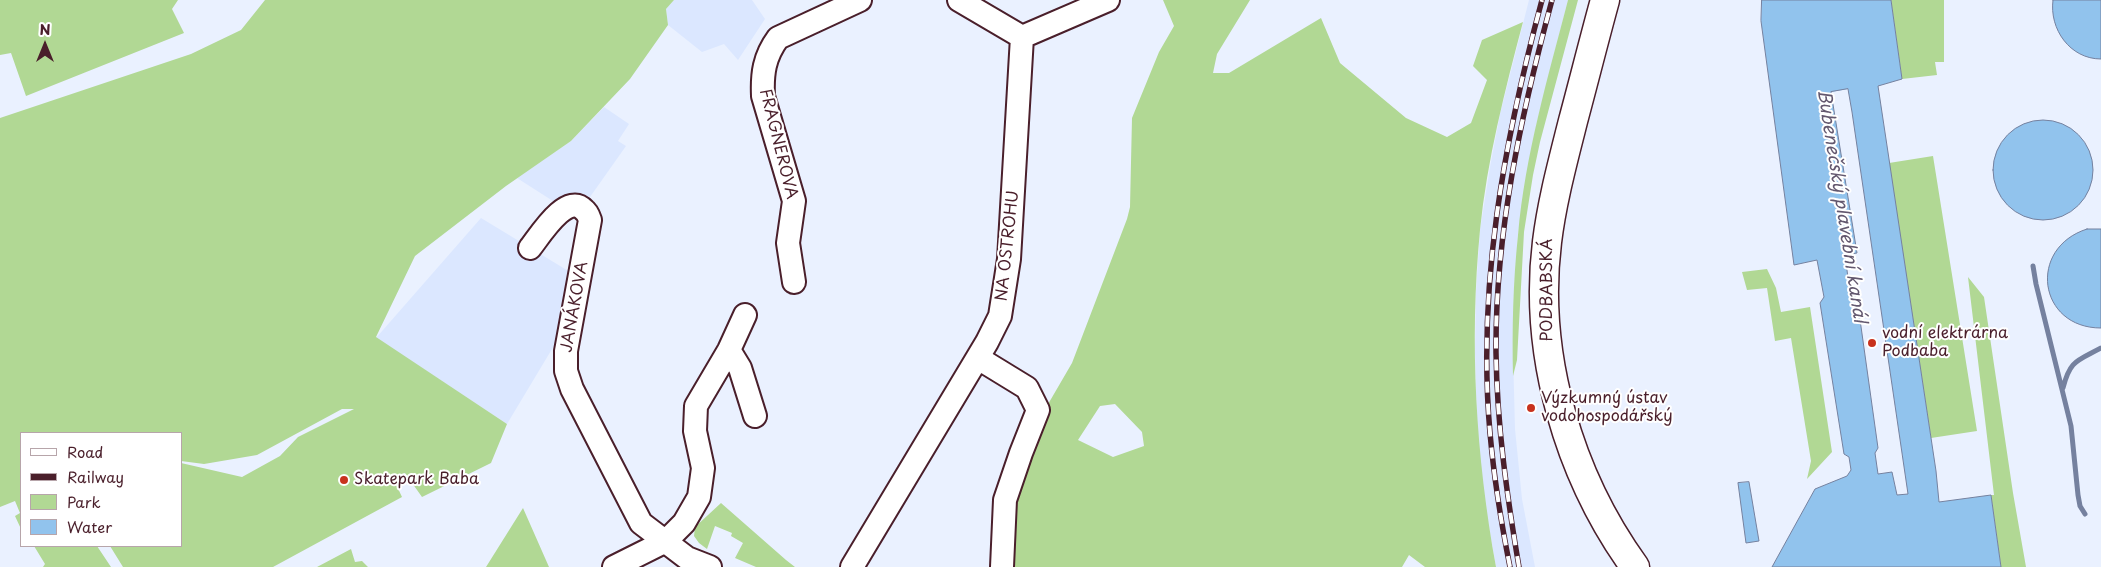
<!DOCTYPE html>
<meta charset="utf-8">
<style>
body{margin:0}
#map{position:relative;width:2101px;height:567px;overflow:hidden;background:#eaf1ff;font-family:"Playpen Sans",sans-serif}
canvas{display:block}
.legend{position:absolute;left:20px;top:432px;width:162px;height:115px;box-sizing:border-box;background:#fff;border:1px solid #b7a5aa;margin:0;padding:6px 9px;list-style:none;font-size:15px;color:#4a1f2b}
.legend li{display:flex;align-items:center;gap:10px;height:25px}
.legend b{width:25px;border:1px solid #b7a5aa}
.north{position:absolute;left:20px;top:20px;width:50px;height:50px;-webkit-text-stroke:4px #fff;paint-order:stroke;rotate:0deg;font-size:14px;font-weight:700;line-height:20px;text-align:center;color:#4a1f2b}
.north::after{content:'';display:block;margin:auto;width:18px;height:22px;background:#4a1f2b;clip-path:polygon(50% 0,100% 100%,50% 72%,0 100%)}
</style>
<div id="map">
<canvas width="2101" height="567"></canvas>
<ul class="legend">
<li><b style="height:6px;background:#fff"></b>Road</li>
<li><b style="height:6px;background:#4a1f2b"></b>Railway</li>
<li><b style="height:14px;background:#b1d894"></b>Park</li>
<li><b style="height:14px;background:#91c3ed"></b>Water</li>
</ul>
<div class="north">N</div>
</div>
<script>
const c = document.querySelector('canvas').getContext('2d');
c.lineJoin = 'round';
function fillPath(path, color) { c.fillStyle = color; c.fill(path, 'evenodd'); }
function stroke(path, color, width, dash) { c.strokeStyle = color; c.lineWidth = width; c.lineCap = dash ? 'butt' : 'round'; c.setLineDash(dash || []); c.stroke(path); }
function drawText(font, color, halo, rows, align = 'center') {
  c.font = font + ' "Playpen Sans",sans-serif'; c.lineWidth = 4; c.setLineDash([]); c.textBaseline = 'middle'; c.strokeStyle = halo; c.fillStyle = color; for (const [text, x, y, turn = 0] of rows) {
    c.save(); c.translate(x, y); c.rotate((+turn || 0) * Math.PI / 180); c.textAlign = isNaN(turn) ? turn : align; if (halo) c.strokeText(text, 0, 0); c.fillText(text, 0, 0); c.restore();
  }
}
fillPath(new Path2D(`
 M 674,0 L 752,0 L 765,19 L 738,60 L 724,44 L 702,52 L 668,25 L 666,9 Z
 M 1529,0 L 1568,0 L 1537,122 L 1527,174 L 1518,234 L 1514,293 L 1513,353 L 1515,429 L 1522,499 L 1535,567 L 1496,567 L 1485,505 L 1477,432 L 1475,353 L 1476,291 L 1480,230 L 1490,167 L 1500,114 Z
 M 604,107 L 629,124 L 618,141 L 626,146 L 590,197 L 570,193 L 556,203 L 517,178 L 571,141 Z
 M 481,218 L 570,272 L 558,339 L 507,424 L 376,338 Z`), '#dbe7ff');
fillPath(new Path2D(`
 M 0,0 L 178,0 L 172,9 L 184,33 L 26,96 L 11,53 L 0,55 Z
 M 265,0 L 674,0 L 666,9 L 668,25 L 630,79 L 571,141 L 506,186 L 415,256 L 376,337 L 507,424 L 491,463 L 422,497 L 405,473 L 393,478 L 402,497 L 273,567 L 123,567 L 110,546 L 181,546 L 181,463 L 242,477 L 280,456 L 298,437 L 354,409 L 342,409 L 257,455 L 204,464 L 181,461 L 181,433 L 21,433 L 21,529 L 15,516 L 20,513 L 15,501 L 0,507 L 0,118 L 191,54 L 241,30 Z
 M 1163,0 L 1250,0 L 1217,54 L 1213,73 L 1229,73 L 1321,18 L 1340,63 L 1406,118 L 1447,137 L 1471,123 L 1487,80 L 1473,66 L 1482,40 L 1523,22 C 1505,90 1487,160 1480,230 C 1469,343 1476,456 1496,567 L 1425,567 L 1409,555 L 1402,567 L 1014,567 L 1012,499 L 1033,430 L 1072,363 L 1127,219 L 1130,207 L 1132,118 L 1159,52 L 1174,26 ZM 1115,404 L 1142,432 L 1144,446 L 1113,457 L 1078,440 L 1100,406 Z
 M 1568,0 L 1578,0 L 1540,142 L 1533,175 L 1524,232 L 1517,360 L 1513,376 C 1512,329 1513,282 1518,235 C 1525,155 1548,77 1568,0 Z
 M 1891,0 L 1944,0 L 1944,62 L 1935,62 L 1937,75 L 1902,79 Z
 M 1933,156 L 1977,431 L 1931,438 L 1889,163 Z
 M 1767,269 L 1776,288 L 1781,312 L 1810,307 L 1832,452 L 1807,479 L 1811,461 L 1791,338 L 1775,341 L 1767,288 L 1747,290 L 1742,272 Z
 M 1968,277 L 1984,297 L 2013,493 L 2026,567 L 2001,567 L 1991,495 L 1994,495 Z
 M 721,503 L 786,560 L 795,567 L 756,567 L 735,558 L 743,543 L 731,536 L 732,533 L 715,526 L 707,549 L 699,543 L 694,536 L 695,527 Z
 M 523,508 L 549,567 L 486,567 Z
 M 34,546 L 97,546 L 111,567 L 43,567 L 45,564 Z
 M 351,549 L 355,562 L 362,561 L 368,567 L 317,567 Z`), '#b1d894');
const water = new Path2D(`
 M 1762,0 L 1891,0 L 1902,79 L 1878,86 L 1936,471 L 1939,502 L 1991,495 L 2001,567 L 1772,567 L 1815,489 L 1847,476 L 1851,470 L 1849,457 L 1844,454 L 1820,303 L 1824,297 L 1817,260 L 1794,265 L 1761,21 ZM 1848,89 L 1852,112 L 1908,494 L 1897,495 L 1892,472 L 1878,474 L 1875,453 L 1878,448 L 1857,298 L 1850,293 L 1845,255 L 1857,253 L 1831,92 Z
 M 2053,0 L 2101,0 L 2101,59 C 2070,59 2049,29 2053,0 Z
 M1993 170a50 50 0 1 1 100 0a50 50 0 1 1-100 0Z
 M 2087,229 L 2101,229 L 2101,328 C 2038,328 2027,248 2087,229 Z
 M 1749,482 L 1759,541 L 1746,543 L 1738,483 Z`);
fillPath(water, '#91c3ed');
stroke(water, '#75819f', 1);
stroke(new Path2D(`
 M 2033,266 L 2036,284 L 2071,426 L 2078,495 L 2080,506 L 2085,514
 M 2063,388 C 2070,360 2077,361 2101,348`), '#75819f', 5);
const minor = new Path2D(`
 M 959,0 L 1022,37
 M 1022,37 L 1108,0
 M 530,248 C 539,237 567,191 584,210 C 587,212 589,217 590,220 L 566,351 L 566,371 L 572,389 L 641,523 L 687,558 L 710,567
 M 794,282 L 788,243 L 794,201 L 763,96 C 762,74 764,57 778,38 L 860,0
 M 729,350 L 740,368 L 755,416
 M 978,358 L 1027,388 L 1038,410 L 1021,453 L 1005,500 L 1002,567
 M 614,567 L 666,541 L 684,523 L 699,497 L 703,468 L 695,431 L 696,406 L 729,350 L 745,315
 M 852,567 L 987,342 L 1000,316 L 1009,259 L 1022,37`);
const major = new Path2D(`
 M 1605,0 C 1594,40 1584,80 1573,121 C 1563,161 1552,201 1547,242 C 1533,355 1569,476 1635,567`);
stroke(minor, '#4a1f2b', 26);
stroke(major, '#4a1f2b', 31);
stroke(minor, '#fff', 22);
stroke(major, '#fff', 28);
const rail = new Path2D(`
 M 1510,567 C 1501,522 1494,478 1490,433 C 1477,286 1504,141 1542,0
 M 1519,567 C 1507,496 1497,426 1496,353 C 1495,233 1521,115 1552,0`);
stroke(rail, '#4a1f2b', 5.5);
stroke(rail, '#fff', 4, [11]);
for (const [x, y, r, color] of [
 [1872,343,5,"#c8321e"],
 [1531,408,5,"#c8321e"],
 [344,480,5,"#c8321e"]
]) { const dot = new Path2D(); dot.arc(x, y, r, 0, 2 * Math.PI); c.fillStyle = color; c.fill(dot); stroke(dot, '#fff', 2); }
drawText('16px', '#4a1f2b', '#fff', [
 ["FRAGNEROVA",778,144,76],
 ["NA OSTROHU",1008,246,-84],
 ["PODBABSKÁ",1548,290,-90],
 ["JANÁKOVA",575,307,-80]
]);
drawText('16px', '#4a1f2b', '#fff', [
 ["vodní elektrárna",1882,334],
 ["Podbaba",1882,352],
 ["Výzkumný ústav",1541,399],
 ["vodohospodářský",1541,417],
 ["Skatepark Baba",354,480]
], 'left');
drawText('italic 18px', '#63586f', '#fff', [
 ["Bubenečský plavební kanál",1841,206,81]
]);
</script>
